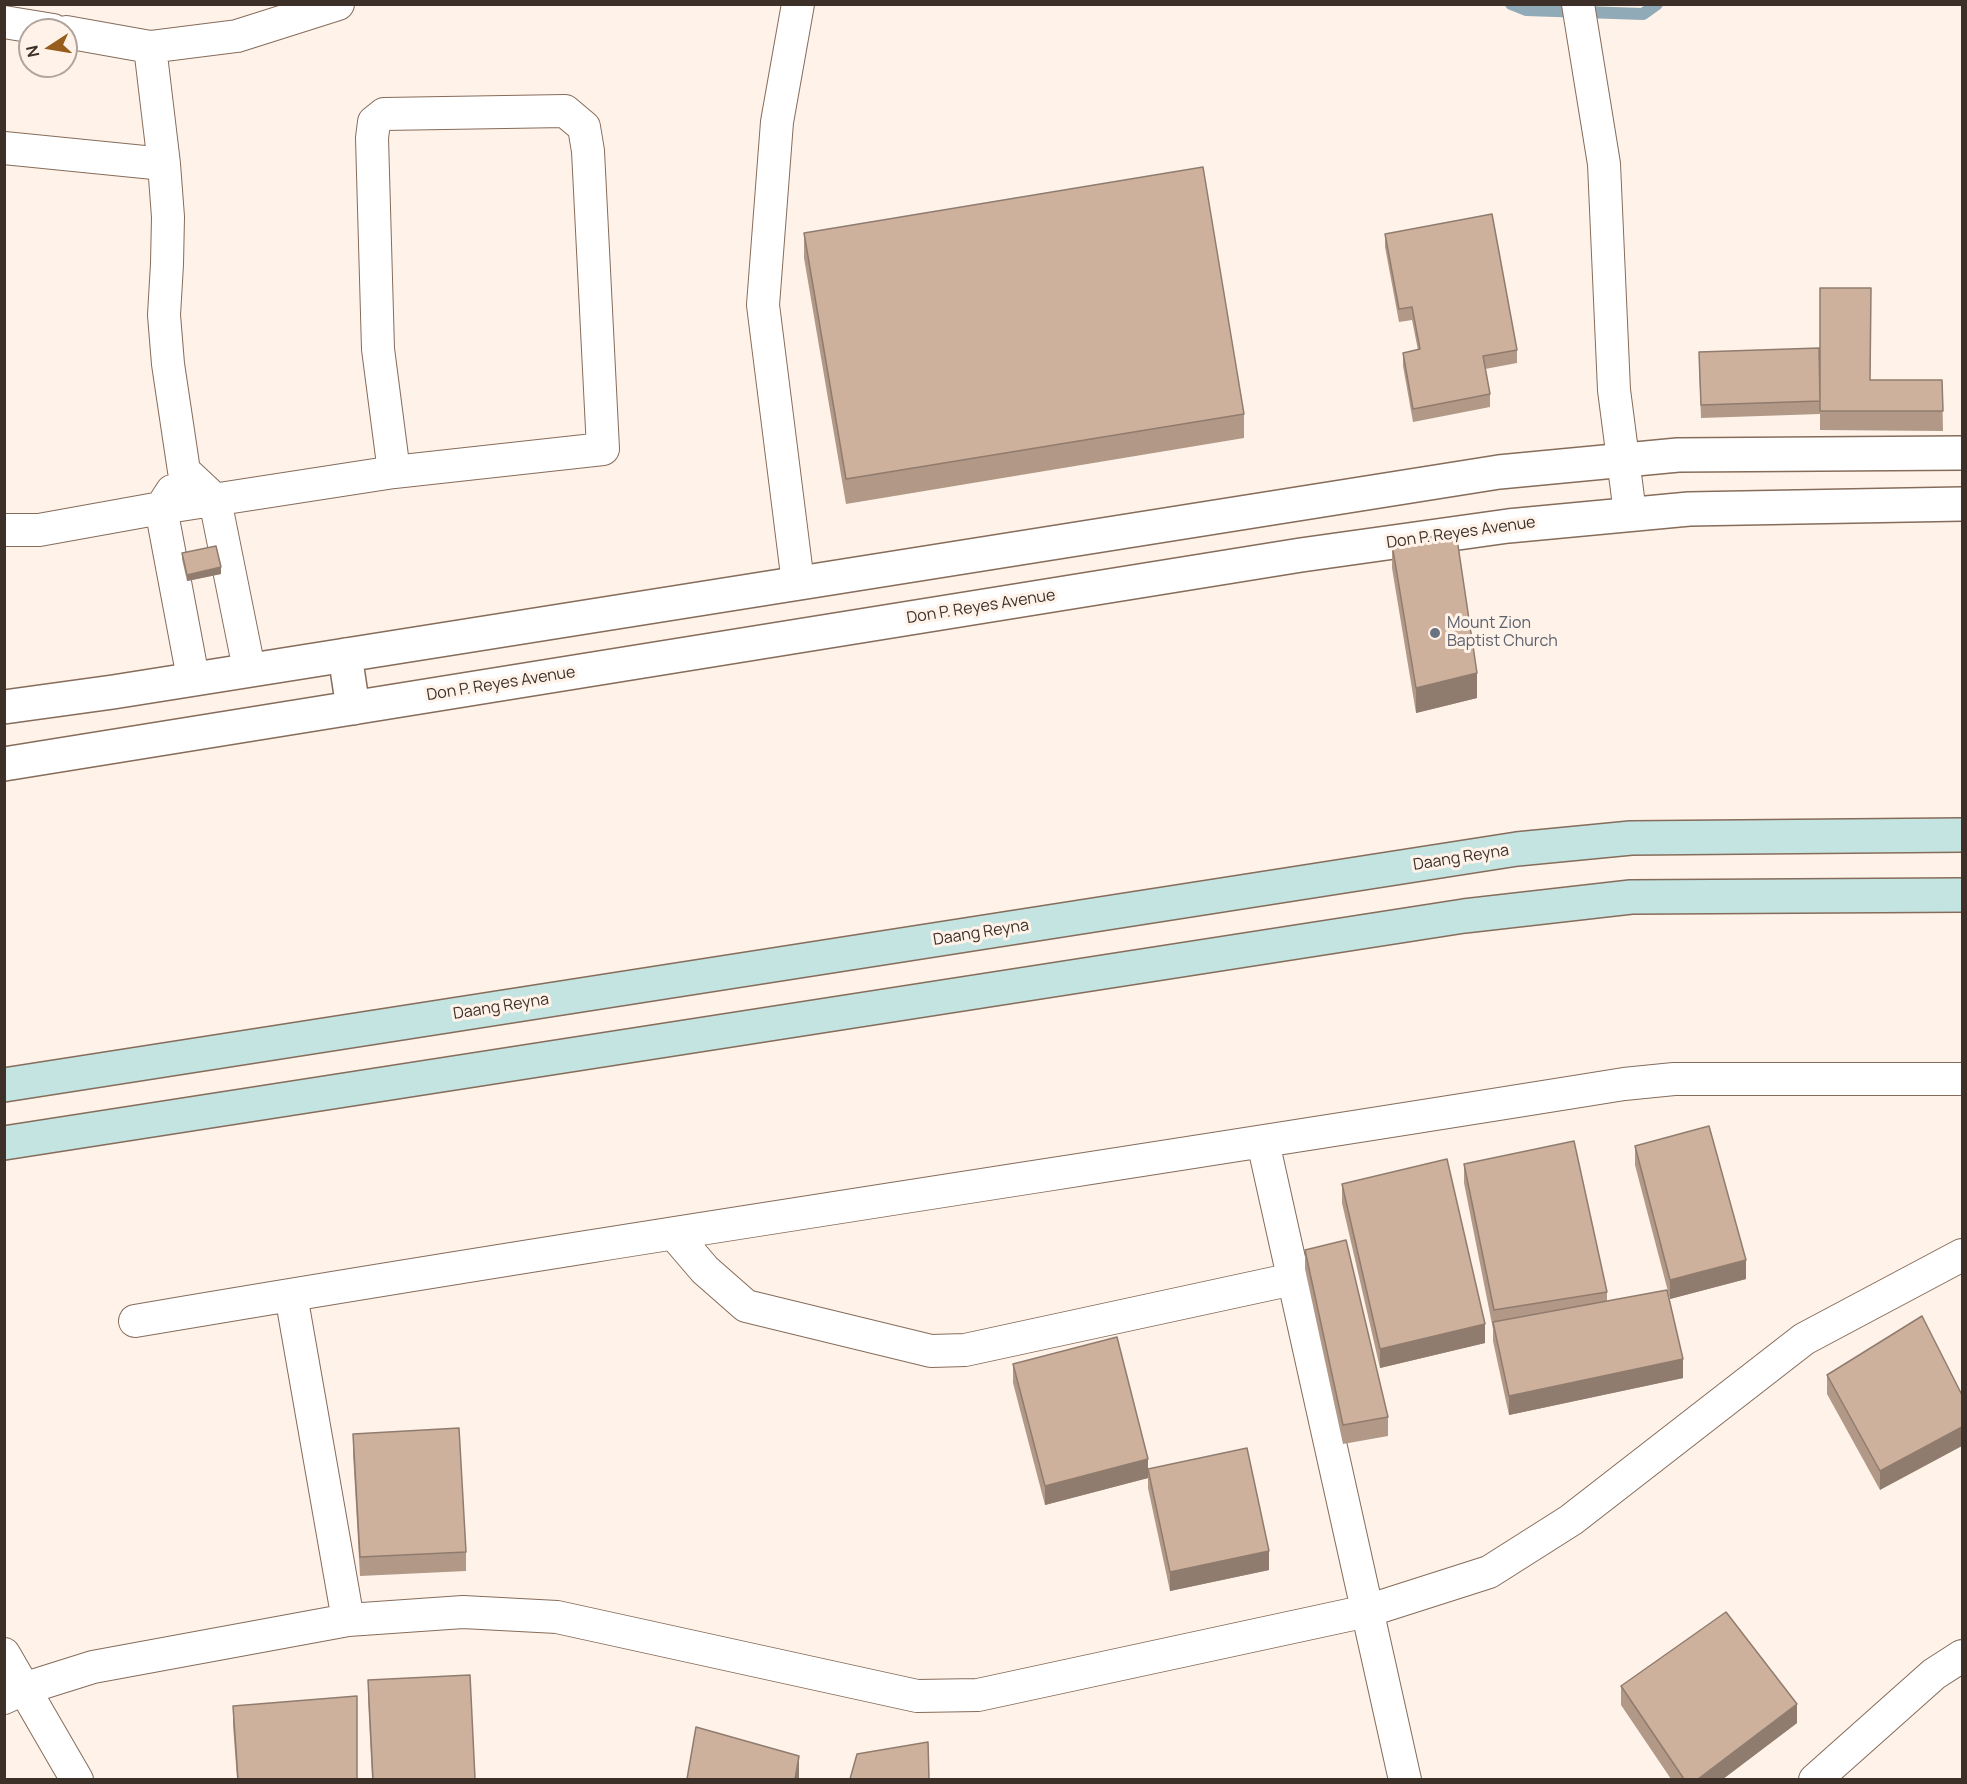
<!DOCTYPE html>
<style>
body{margin:0}
#map{position:relative;width:1967px;height:1784px;overflow:hidden;background:#fef2e9;font-family:Manrope,sans-serif}
canvas{display:block}
.frame{position:absolute;inset:0;border:6px solid #3c3028;pointer-events:none}
.north{position:absolute;left:18px;top:18px;width:60px;height:60px;box-sizing:border-box;background:#fef2e9;border:2px solid #b0a49c;border-radius:50%;rotate:258deg;font-size:16px;font-weight:700;line-height:24px;text-align:center;color:#3c3028}
.north::after{content:'';display:block;margin:auto;width:21px;height:27px;background:#975d1c;clip-path:polygon(50% 0,100% 100%,50% 72%,0 100%)}
</style>
<div id="map">
<canvas width="1967" height="1784"></canvas>
<div class="frame"></div>
<div class="north">N</div>
</div>
<script>
const c = document.querySelector('canvas').getContext('2d');
c.lineJoin = 'round';
function stroke(path, color, width, dash) { c.strokeStyle = color; c.lineWidth = width; c.lineCap = dash ? 'butt' : 'round'; c.setLineDash(dash || []); c.stroke(path); }
function fillPath(path, color) { c.fillStyle = color; c.fill(path, 'evenodd'); }
function drawText(font, color, halo, rows, align = 'center') {
  c.font = font + ' Manrope,sans-serif'; c.lineWidth = 6; c.setLineDash([]); c.textBaseline = 'middle'; c.strokeStyle = halo; c.fillStyle = color; for (const [text, x, y, turn = 0] of rows) {
    c.save(); c.translate(x, y); c.rotate((+turn || 0) * Math.PI / 180); c.textAlign = isNaN(turn) ? turn : align; if (halo) c.strokeText(text, 0, 0); c.fillText(text, 0, 0); c.restore();
  }
}
stroke(new Path2D(`
 M 1511,4 L 1526,10 L 1643,14 L 1657,4`), '#91aab8', 12);
const minor = new Path2D(`
 M 798,4 L 777,122 L 763,305 L 798,583
 M 1578,4 L 1604,164 L 1614,390 L 1630,513
 M 4,22 L 53,30
 M 66,32 L 150,47 L 237,36 L 338,4
 M 150,47 L 164,164 L 168,217 L 167,264 L 164,315 L 168,364 L 184,471 L 215,500 L 249,669
 M 4,148 L 164,164
 M 172,491 L 161,508 L 193,678
 M 4,530 L 39,530 L 161,508 L 394,472 L 603,449 L 588,151 L 584,127 L 565,111 L 384,114 L 374,122 L 372,138 L 378,349 L 394,472
 M 1263,1142 L 1405,1780
 M 675,1235 L 705,1270 L 746,1306 L 931,1351 L 965,1350 L 1293,1279
 M 291,1295 L 348,1620
 M 135,1321 C 630,1237 1128,1164 1624,1084 L 1674,1079 L 1962,1079
 M 4,1654 L 77,1780
 M 4,1698 L 23,1689 L 93,1667 L 348,1620 L 463,1612 L 557,1617 L 917,1696 L 978,1695 L 1367,1611 L 1489,1572 L 1571,1520 L 1804,1339 L 1962,1255
 M 1815,1780 L 1934,1674 L 1962,1656`);
const tertiary = new Path2D(`
 M 345,655 L 353,708
 M 4,707 L 113,692 L 1499,472 L 1678,455 L 1962,453
 M 4,764 L 1301,555 L 1508,526 L 1689,509 L 1962,504`);
const secondary = new Path2D(`
 M 4,1085 L 1517,849 L 1631,838 L 1962,835
 M 4,1143 L 1464,916 L 1631,897 L 1962,895`);
stroke(minor, '#866c5a', 34);
stroke(tertiary, '#866c5a', 36);
stroke(secondary, '#866c5a', 36);
stroke(minor, '#fff', 32);
stroke(tertiary, '#fff', 33);
stroke(secondary, '#c4e4e2', 33);
fillPath(new Path2D(`
 M 804,233 L 1244,414 L 1244,438 L 846,504 L 804,258 Z
 M 1385,234 L 1517,350 L 1517,363 L 1485,369 L 1490,394 L 1490,407 L 1413,422 L 1403,366 L 1403,353 L 1418,350 L 1412,320 L 1399,322 L 1385,247 Z
 M 1699,365 L 1870,380 L 1942,380 L 1943,431 L 1820,430 L 1820,414 L 1701,418 Z
 M 1392,544 L 1477,698 L 1416,713 L 1392,568 Z
 M 182,553 L 221,574 L 187,581 L 182,559 Z
 M 1635,1146 L 1746,1279 L 1670,1299 L 1635,1165 Z
 M 1464,1164 L 1607,1292 L 1607,1301 L 1683,1378 L 1509,1415 L 1493,1341 L 1493,1329 L 1464,1183 Z
 M 1342,1184 L 1485,1343 L 1380,1368 L 1342,1203 Z
 M 1305,1250 L 1388,1417 L 1388,1436 L 1343,1444 L 1305,1269 Z
 M 1922,1316 L 1880,1490 L 1827,1394 L 1827,1375 Z
 M 1013,1364 L 1148,1478 L 1045,1505 L 1013,1383 Z
 M 353,1434 L 466,1552 L 466,1571 L 360,1576 L 353,1453 Z
 M 1148,1469 L 1269,1570 L 1170,1591 L 1148,1488 Z
 M 368,1680 L 475,1779 L 372,1779 L 368,1699 Z
 M 1621,1686 L 1797,1723 L 1723,1779 L 1671,1779 L 1621,1705 Z
 M 233,1706 L 357,1779 L 237,1779 L 233,1725 Z`), '#b19887');
fillPath(new Path2D(`
 M 221,567 L 221,574 L 187,581 L 187,575 Z
 M 1477,673 L 1477,698 L 1416,713 L 1416,688 Z
 M 1746,1260 L 1746,1279 L 1670,1299 L 1670,1280 Z
 M 1485,1324 L 1485,1343 L 1380,1368 L 1380,1349 Z
 M 1683,1359 L 1683,1378 L 1509,1415 L 1509,1396 Z
 M 1962,1427 L 1962,1446 L 1880,1490 L 1880,1471 Z
 M 1148,1459 L 1148,1478 L 1045,1505 L 1045,1486 Z
 M 1269,1551 L 1269,1570 L 1170,1591 L 1170,1572 Z
 M 1797,1704 L 1797,1723 L 1723,1779 L 1698,1779 Z
 M 799,1756 L 799,1779 L 795,1779 Z`), '#907c6e');
const building = new Path2D(`
 M 1203,167 L 1244,414 L 846,479 L 804,233 Z
 M 1492,214 L 1517,350 L 1483,356 L 1490,394 L 1413,409 L 1403,353 L 1420,349 L 1412,307 L 1399,309 L 1385,234 Z
 M 1820,288 L 1871,288 L 1870,380 L 1942,380 L 1943,411 L 1820,411 Z
 M 1819,348 L 1820,401 L 1701,405 L 1699,352 Z
 M 1456,532 L 1477,673 L 1416,688 L 1392,544 Z
 M 216,546 L 221,567 L 187,575 L 182,553 Z
 M 1709,1126 L 1746,1260 L 1670,1280 L 1635,1146 Z
 M 1574,1141 L 1607,1292 L 1494,1310 L 1464,1164 Z
 M 1447,1159 L 1485,1324 L 1380,1349 L 1342,1184 Z
 M 1346,1240 L 1388,1417 L 1343,1425 L 1305,1250 Z
 M 1667,1290 L 1683,1359 L 1509,1396 L 1493,1322 Z
 M 1922,1316 L 1962,1395 L 1962,1427 L 1880,1471 L 1827,1375 Z
 M 1117,1337 L 1148,1459 L 1045,1486 L 1013,1364 Z
 M 459,1428 L 466,1552 L 360,1557 L 353,1434 Z
 M 1247,1448 L 1269,1551 L 1170,1572 L 1148,1469 Z
 M 1726,1612 L 1797,1704 L 1698,1779 L 1684,1779 L 1621,1686 Z
 M 470,1675 L 475,1779 L 373,1779 L 368,1680 Z
 M 357,1696 L 357,1779 L 238,1779 L 233,1706 Z
 M 696,1727 L 799,1756 L 795,1779 L 687,1779 Z
 M 928,1742 L 929,1779 L 850,1779 L 857,1754 Z`);
fillPath(building, '#ceb19d');
stroke(building, '#907c6e', 1.5);
for (const [x, y, r, color] of [
 [1435,633,6,"#6b7280"]
]) { const dot = new Path2D(); dot.arc(x, y, r, 0, 2 * Math.PI); c.fillStyle = color; c.fill(dot); stroke(dot, '#fef2e9', 2); }
drawText('16px', '#3c3028', '#fef2e9', [
 ["Don P. Reyes Avenue",1461,533,-8],
 ["Don P. Reyes Avenue",981,607,-9],
 ["Don P. Reyes Avenue",501,684,-9],
 ["Daang Reyna",1461,858,-9],
 ["Daang Reyna",981,933,-9],
 ["Daang Reyna",501,1007,-9]
]);
drawText('16px', '#5b616d', '#fef2e9', [
 ["Mount Zion",1447,624],
 ["Baptist Church",1447,642]
], 'left');
</script>
